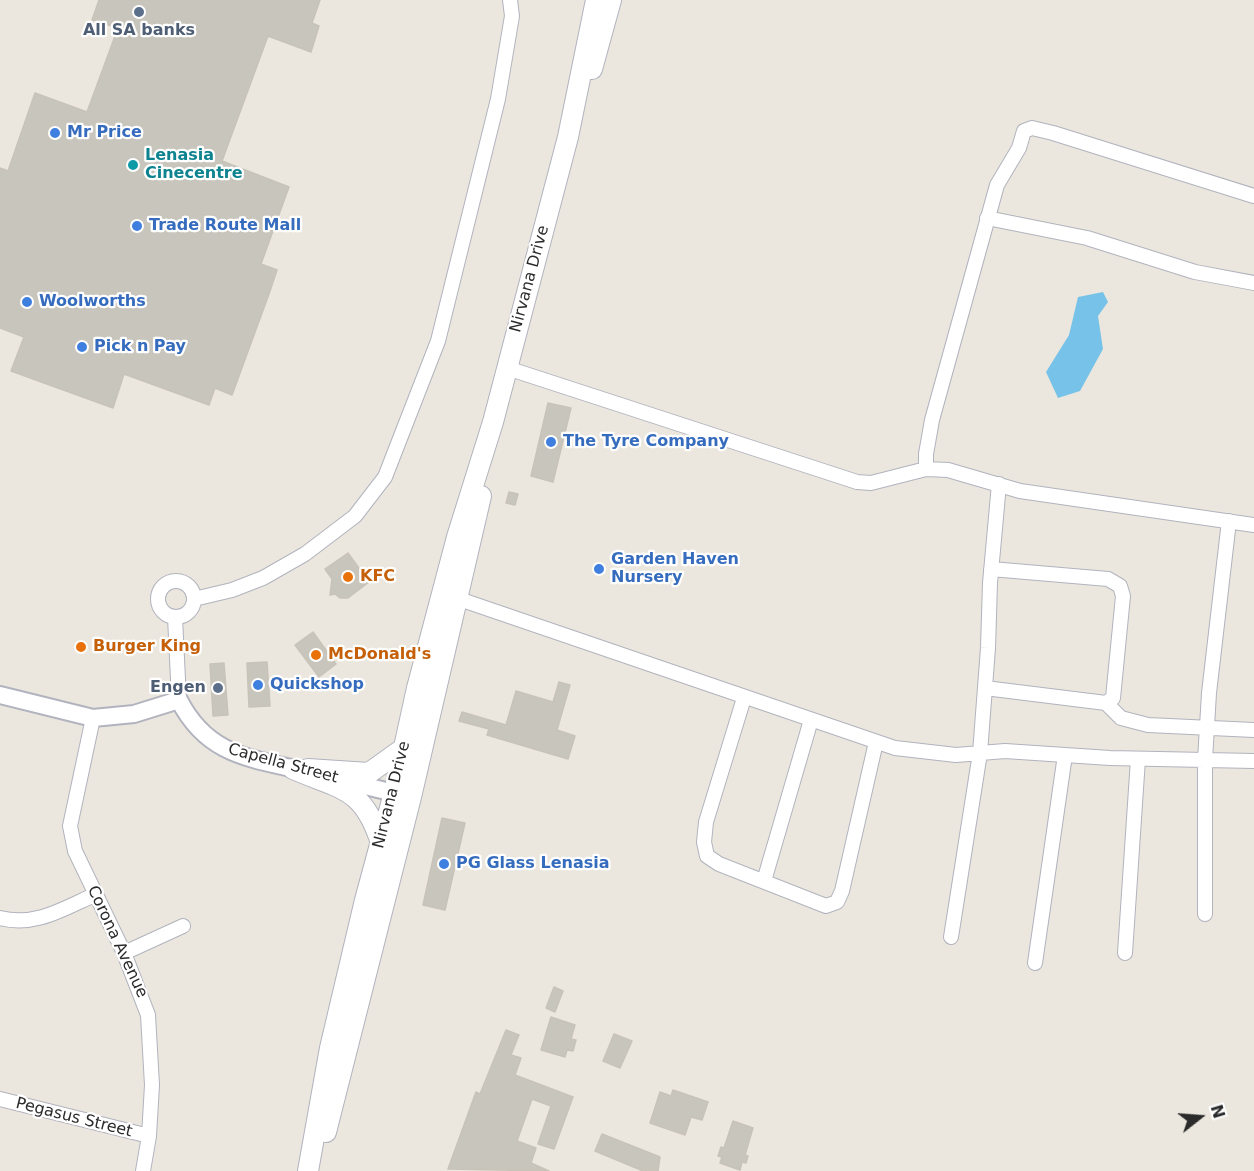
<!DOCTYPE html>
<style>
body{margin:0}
#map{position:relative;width:1254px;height:1171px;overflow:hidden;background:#ece7de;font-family:"DejaVu Sans",sans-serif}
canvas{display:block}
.north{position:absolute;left:1170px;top:1087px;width:60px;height:60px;-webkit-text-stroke:4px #fff;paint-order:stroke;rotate:73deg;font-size:16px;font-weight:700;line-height:24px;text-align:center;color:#2b2b2b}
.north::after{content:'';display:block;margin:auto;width:21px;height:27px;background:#2b2b2b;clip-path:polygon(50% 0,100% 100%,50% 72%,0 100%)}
</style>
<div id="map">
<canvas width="1254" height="1171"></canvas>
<div class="north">N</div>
</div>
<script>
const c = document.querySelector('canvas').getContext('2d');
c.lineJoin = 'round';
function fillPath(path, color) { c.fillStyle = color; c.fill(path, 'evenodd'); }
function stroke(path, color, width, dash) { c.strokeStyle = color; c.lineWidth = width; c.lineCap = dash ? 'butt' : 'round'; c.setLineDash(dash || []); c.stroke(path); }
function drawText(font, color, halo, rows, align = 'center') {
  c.font = font + ' "DejaVu Sans",sans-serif'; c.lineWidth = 4.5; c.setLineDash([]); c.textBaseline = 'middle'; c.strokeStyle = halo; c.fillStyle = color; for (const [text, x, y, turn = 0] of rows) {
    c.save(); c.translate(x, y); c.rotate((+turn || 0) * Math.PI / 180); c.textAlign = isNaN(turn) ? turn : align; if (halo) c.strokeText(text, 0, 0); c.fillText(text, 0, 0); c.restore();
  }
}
fillPath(new Path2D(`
 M 1103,292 L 1108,302 L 1098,316 L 1103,349 L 1080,391 L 1058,398 L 1046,372 L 1069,335 L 1078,297 Z`), '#77c2e8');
const building = new Path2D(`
 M 99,0 L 320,0 L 312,23 L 319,26 L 311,52 L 268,36 L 222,161 L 289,187 L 261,264 L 277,270 L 269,294 L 232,395 L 215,388 L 209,405 L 124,374 L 113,408 L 11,371 L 24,337 L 0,328 L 0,168 L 8,171 L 35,93 L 87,112 L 118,28 L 92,20 Z
 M 548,403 L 571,408 L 553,482 L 531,476 Z
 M 509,492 L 518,494 L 515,505 L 506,503 Z
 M 348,553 L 369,582 L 348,598 L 340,598 L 335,594 L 330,595 L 332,579 L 325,569 Z
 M 313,632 L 336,664 L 319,677 L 295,645 Z
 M 267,662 L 270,706 L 249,707 L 247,663 Z
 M 224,663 L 228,715 L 213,716 L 210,664 Z
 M 559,682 L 570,685 L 557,730 L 575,736 L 568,759 L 487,735 L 489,729 L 459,721 L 462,712 L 506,725 L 516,691 L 553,702 Z
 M 442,818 L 465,823 L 445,910 L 423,905 Z
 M 554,987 L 563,991 L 555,1012 L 546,1008 Z
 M 551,1017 L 575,1025 L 571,1039 L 576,1040 L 573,1051 L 567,1050 L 565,1057 L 541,1050 Z
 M 506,1030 L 519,1035 L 511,1055 L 521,1058 L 515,1075 L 573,1097 L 554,1149 L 538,1144 L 551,1106 L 532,1099 L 517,1141 L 536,1148 L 531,1163 L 549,1171 L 448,1169 L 476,1092 L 480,1094 Z
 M 614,1034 L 632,1041 L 620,1068 L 603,1061 Z
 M 673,1090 L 708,1102 L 702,1120 L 691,1117 L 685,1135 L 650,1123 L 660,1092 L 671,1096 Z
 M 733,1121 L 753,1128 L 745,1155 L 748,1156 L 746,1163 L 742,1162 L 740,1170 L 720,1163 L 722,1157 L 718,1156 L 721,1147 L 724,1148 Z
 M 602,1134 L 660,1157 L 658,1171 L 643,1171 L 595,1151 Z`);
fillPath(building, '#c8c5bc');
stroke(building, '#c8c3b8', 1.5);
const minor = new Path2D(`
 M 987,218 L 1087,238 L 1195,272 L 1254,283
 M 507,368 L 857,482 L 871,483 L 926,469 L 948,470 L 1020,491 L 1254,525
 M 926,469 L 926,454 L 932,420 L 997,185 L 1019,148 L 1024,131 L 1032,128 L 1053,133 L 1254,196
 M158 599a18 18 0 1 1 36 0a18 18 0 1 1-36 0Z
 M 194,599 L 232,590 L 263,578 L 305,554 L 355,516 L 385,477 L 438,341 L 498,99 L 512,16 L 510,0
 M 459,599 L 895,748 L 956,755 L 1005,751 L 1110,758 L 1254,761
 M 175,617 L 179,700
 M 985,688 L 1106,703 L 1113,698 L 1123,596 L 1120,586 L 1108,579 L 991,569
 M 744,698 L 706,822 L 704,842 L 707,856 L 719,864 L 826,906 L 837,902 L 842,891 L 876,742
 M 1106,703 L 1121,718 L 1148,725 L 1254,730
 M 93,718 L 70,826 L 75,851 L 124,953 L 148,1015 L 152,1085 L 149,1136 L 143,1171
 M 764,881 L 811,720
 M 1205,914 L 1205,760 L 1209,693 L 1229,521
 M 0,918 C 35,927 63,909 94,895
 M 951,937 L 980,753 L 988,648 L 990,583 L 999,484
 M 124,953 L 183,926
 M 1125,953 L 1138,759
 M 1035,963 L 1065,755
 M 0,1099 L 149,1136`);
const tertiary = new Path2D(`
 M 0,695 L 93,718 L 134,714 L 179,700 C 207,755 249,758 304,771
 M 329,777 L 406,796`);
const secondary = new Path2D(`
 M 592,69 L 611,0
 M 293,769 C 342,790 363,787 381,843
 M 308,769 L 369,773 L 404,748
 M 326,1132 L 411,797 L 481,496
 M 308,1171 L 330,1048 L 365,900 L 394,793 L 417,688 L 457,537 L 493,422 L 568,137 L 596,0`);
stroke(minor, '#b1b3be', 16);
stroke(tertiary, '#b1b3be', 20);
stroke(secondary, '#b1b3be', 22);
stroke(minor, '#fff', 14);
stroke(tertiary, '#fff', 16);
stroke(secondary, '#fff', 20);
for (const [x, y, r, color] of [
 [139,12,6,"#5c6f8a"],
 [55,133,6,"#3f7fe0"],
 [133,165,6,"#0f9aa8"],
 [137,226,6,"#3f7fe0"],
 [27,302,6,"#3f7fe0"],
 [82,347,6,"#3f7fe0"],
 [551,442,6,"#3f7fe0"],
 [599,569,6,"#3f7fe0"],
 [348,577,6,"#e8710a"],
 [81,647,6,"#e8710a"],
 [316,655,6,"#e8710a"],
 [258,685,6,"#3f7fe0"],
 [218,688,6,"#5c6f8a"],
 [444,864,6,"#3f7fe0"]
]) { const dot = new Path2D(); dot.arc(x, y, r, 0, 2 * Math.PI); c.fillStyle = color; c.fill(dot); stroke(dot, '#fff', 2); }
drawText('bold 16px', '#4e5e75', '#fff', [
 ["All SA banks",139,31],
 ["Engen",206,688,"right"]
]);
drawText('bold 16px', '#366cbe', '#fff', [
 ["Mr Price",67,133],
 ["Trade Route Mall",149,226],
 ["Woolworths",39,302],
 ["Pick n Pay",94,347],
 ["The Tyre Company",563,442],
 ["Garden Haven",611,560],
 ["Nursery",611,578],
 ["Quickshop",270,685],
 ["PG Glass Lenasia",456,864]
], 'left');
drawText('bold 16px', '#0d838f', '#fff', [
 ["Lenasia",145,156],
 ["Cinecentre",145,174]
], 'left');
drawText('16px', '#2b2b2b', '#fff', [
 ["Nirvana Drive",530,279,-75],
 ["Capella Street",283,764,15],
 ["Nirvana Drive",392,795,-76],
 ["Corona Avenue",117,942,65],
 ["Pegasus Street",74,1118,14]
]);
drawText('bold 16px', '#c56008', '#fff', [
 ["KFC",360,577],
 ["Burger King",93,647],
 ["McDonald's",328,655]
], 'left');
</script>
